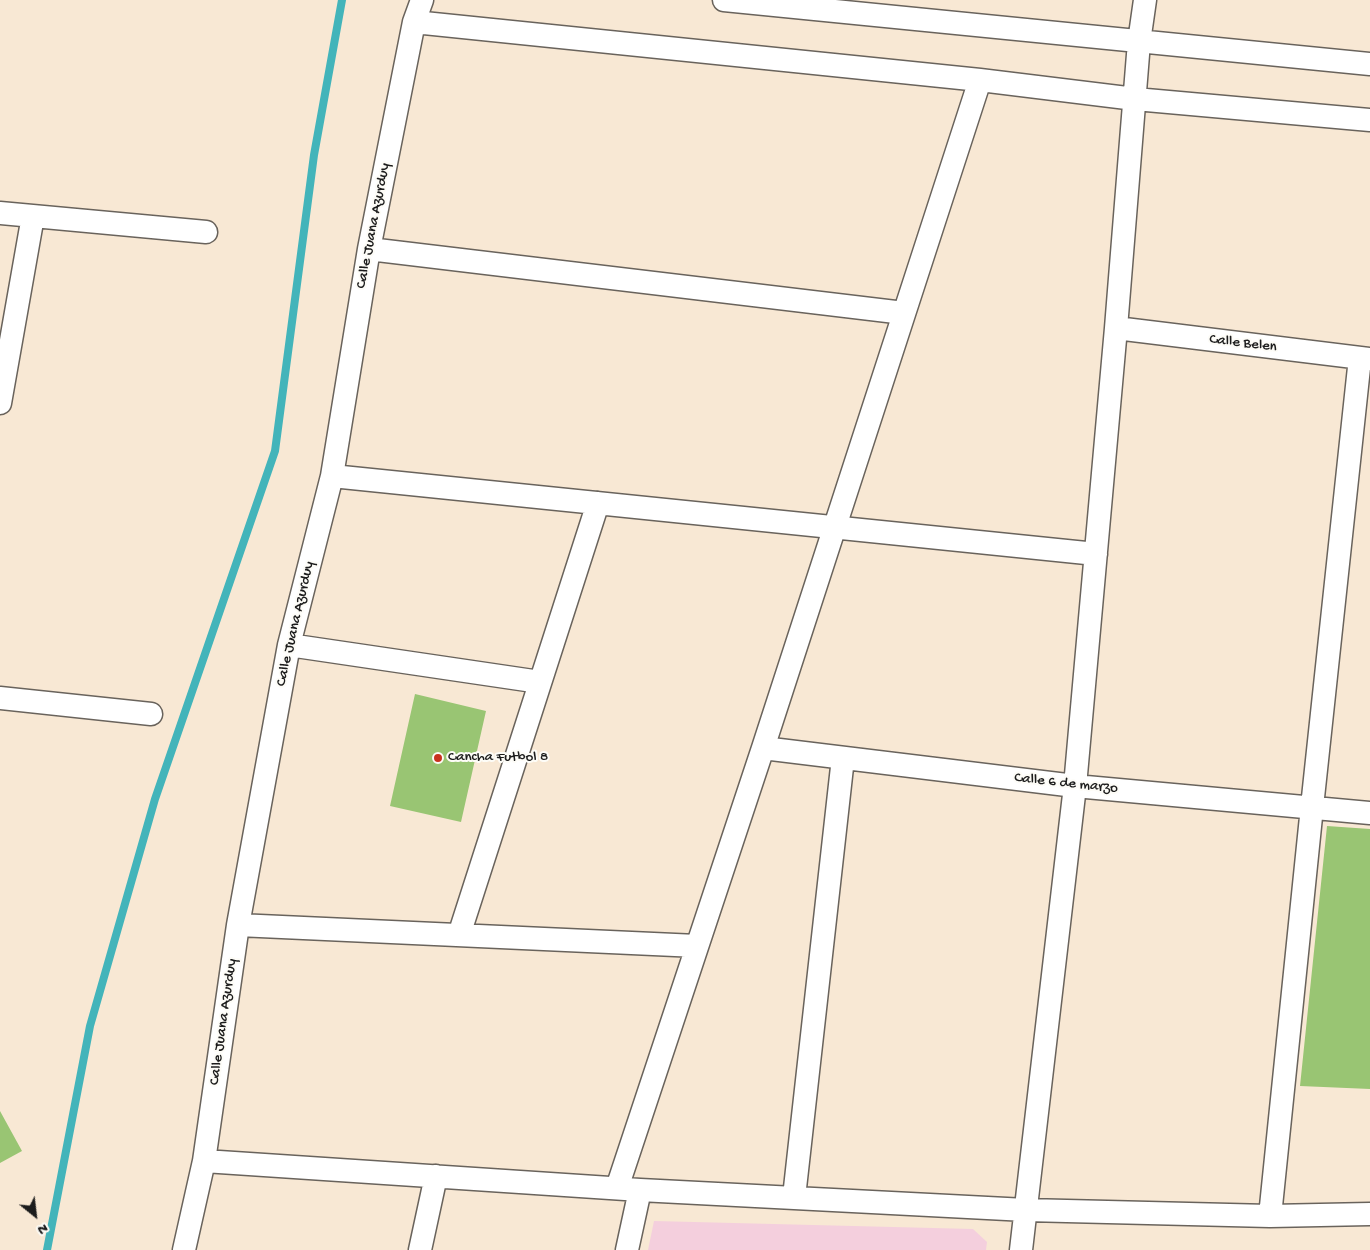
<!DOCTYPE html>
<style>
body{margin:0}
#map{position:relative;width:1370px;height:1250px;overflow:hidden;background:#f8e8d4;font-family:"Gochi Hand",sans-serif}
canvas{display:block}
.north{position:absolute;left:10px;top:1190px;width:50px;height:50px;-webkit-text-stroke:4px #fdfcf7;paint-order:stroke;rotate:151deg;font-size:14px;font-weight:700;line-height:20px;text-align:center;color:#1c1c1c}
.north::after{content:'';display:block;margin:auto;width:18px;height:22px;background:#1c1c1c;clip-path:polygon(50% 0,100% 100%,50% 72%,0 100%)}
</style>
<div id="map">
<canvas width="1370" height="1250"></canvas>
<div class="north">N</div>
</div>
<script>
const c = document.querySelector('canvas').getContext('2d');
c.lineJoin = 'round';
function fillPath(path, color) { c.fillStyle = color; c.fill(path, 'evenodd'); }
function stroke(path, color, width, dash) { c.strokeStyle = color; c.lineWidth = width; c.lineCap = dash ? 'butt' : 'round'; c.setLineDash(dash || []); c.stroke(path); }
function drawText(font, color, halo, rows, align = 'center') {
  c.font = font + ' "Gochi Hand",sans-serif'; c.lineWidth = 4; c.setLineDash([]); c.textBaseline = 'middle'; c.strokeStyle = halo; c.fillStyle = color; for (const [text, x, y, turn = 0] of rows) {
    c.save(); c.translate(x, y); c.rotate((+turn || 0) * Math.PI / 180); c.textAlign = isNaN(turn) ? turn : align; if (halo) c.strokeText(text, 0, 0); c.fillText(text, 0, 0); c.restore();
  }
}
fillPath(new Path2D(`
 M 654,1221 L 973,1229 L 987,1242 L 986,1250 L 648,1250 Z`), '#f4cfdd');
fillPath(new Path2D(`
 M 415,694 L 486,711 L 461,822 L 390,806 Z
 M 1327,826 L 1370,829 L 1370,1089 L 1300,1086 Z
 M 0,1111 L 22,1151 L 0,1163 Z`), '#99c573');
stroke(new Path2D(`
 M 47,1250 L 90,1026 L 155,799 L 275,451 L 314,155 L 342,0`), '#43b4ba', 8);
const minor = new Path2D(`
 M 724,0 L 1370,64
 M 414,22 L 980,80 L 1135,99 L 1370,120
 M 0,213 L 206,232
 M 369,249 L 904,313
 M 1116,328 L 1370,359
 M 0,403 L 33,216
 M 332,476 L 1096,554
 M 289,645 L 540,682
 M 0,698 L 151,714
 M 763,748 L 1075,786 L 1370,813
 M 238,925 L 697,946
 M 459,935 L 598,503
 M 204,1161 L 640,1190 L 1026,1210 L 1270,1216 L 1370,1214
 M 617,1188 L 763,748 L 980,80
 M 794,1197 L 843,758
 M 1270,1216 L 1312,807 L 1360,358
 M 184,1250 L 204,1161 L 238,925 L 289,645 L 332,476 L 369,249 L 414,22 L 422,0
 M 420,1250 L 436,1176
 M 627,1250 L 640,1190
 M 1021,1250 L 1075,786 L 1116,328 L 1139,42 L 1145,0`);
stroke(minor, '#69635c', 25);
stroke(minor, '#fff', 22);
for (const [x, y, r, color] of [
 [438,758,5,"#c8321e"]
]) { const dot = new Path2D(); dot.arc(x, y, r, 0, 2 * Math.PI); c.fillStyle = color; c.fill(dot); stroke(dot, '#fdfcf7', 2); }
drawText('15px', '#1c1c1c', '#fdfcf7', [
 ["Calle Juana Azurduy",374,226,-79],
 ["Calle Belen",1243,344,7],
 ["Calle Juana Azurduy",296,624,-77],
 ["Calle 6 de marzo",1066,784,6],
 ["Calle Juana Azurduy",224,1022,-82]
]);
drawText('15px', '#1c1c1c', '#fdfcf7', [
 ["Cancha Futbol 8",448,758]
], 'left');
</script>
